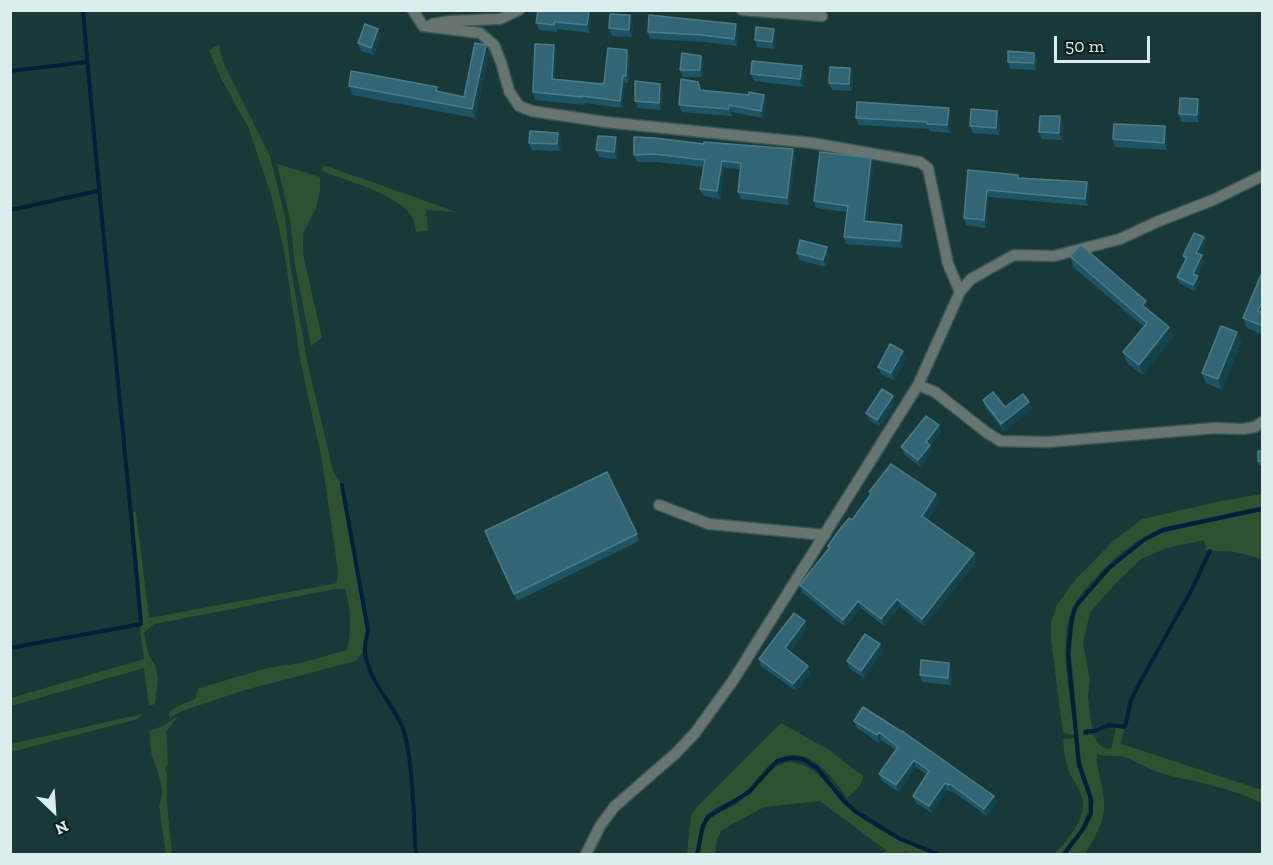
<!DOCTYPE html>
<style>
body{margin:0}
#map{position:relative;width:1273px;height:865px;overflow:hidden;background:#193939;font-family:"Zilla Slab",serif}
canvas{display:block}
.frame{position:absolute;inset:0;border:12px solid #dbeded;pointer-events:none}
.north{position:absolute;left:24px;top:781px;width:60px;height:60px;-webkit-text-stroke:4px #101d1d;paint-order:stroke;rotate:155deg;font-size:16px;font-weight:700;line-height:24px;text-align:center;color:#dbeded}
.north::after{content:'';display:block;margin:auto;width:21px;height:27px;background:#dbeded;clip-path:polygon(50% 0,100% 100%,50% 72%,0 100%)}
.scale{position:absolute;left:1054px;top:36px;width:96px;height:27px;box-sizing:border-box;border:3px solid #dbeded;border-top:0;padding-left:8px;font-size:18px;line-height:21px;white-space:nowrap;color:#dbeded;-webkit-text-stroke:4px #101d1d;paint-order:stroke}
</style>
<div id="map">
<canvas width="1273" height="865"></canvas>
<div class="frame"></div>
<div class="north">N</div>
<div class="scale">50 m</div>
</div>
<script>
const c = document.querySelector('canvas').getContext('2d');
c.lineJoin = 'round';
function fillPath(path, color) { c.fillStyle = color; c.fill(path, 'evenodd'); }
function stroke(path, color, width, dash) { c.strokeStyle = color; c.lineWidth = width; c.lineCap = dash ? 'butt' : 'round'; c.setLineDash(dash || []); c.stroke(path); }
fillPath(new Path2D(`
 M 219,45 L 222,60 L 270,156 L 285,217 L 290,264 L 307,361 L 333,471 L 340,482 L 366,631 L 363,651 L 356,661 L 245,690 L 179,712 L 170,718 L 169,713 L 174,708 L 195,699 L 199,688 L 268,668 L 300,663 L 347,650 C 352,631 351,608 345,589 L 336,589 L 154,624 L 144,633 L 149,656 L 155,665 L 158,678 L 155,704 L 149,706 L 144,668 L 11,706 L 11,698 L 144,659 L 140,630 L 143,623 L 133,512 L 136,512 L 149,618 L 337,583 L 338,571 L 322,460 L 300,359 L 284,250 L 271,194 L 248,127 L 221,78 L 209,50 Z
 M 277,164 L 320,177 L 320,190 L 316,208 L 303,234 L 303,254 L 322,338 L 311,346 L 295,264 L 290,219 Z
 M 323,165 L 457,212 L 426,210 L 428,231 L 416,232 C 415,228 415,222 413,218 C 399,194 347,181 322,171 Z
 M 1262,494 L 1262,506 L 1161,528 C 1139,538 1119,553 1102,571 C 1092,582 1079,594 1073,607 C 1057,637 1071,700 1075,735 L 1063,733 L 1051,639 L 1051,622 L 1057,605 L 1075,580 L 1113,541 L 1142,519 L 1221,501 Z
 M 1262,510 L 1262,559 L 1236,552 L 1206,550 L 1204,540 L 1167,548 L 1141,559 L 1115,584 L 1090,612 L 1083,643 L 1090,680 L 1088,696 L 1092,729 L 1084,730 L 1083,735 L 1094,735 C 1098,743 1100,748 1109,749 L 1112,747 L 1116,727 L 1124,729 L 1121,744 L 1262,790 L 1262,803 C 1231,788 1197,782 1163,774 C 1150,770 1138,762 1124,757 C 1115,755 1107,757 1097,754 C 1096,770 1103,784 1104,801 C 1106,820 1094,838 1085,854 L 1067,854 L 1087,827 L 1091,818 L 1094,801 L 1081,762 L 1071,654 L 1072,629 L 1077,607 L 1113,567 L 1144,541 L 1161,533 Z
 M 142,714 L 138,719 L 11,752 L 11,744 Z
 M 178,716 L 166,732 L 168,763 L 165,768 L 167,773 L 167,802 L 172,854 L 166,854 L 159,805 C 166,792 158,772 153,759 C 150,751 150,740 149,731 L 163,726 Z
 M 781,723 L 829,750 L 864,777 L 858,788 L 847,798 C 833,777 807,743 778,759 C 764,766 757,782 745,792 C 733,802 713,805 704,819 C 698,828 698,844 696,854 L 687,854 L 691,816 L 697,807 Z
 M 1075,738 L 1076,762 L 1088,794 L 1088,811 L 1080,831 L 1061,854 L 1054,854 C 1067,841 1088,817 1082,797 C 1079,788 1073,780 1069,771 C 1065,761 1064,750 1063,739 Z
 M 790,762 C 823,766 830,794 853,812 C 877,830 904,843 931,854 L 909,854 L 904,852 L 903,854 L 878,854 L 887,851 L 820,801 L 764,807 L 722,830 L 717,838 L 715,854 L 700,854 C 702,843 702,827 711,818 C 717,811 728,810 735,805 C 754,792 767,764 790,762 Z`), '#2f5131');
stroke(new Path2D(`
 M 10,71 L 87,62
 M 10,210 L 98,191
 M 342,485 L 368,630 C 367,637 364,645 365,652 C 368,683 397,706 405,735 C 414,774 413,815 416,854
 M 10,648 L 141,624 C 123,420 100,215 83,10
 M 1085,732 L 1094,731 L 1109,725 L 1125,727 L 1131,700 L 1139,684 L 1191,591 L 1210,551
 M 697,854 L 703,826 L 708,817 L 749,792 L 777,761 L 791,758 L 803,759 L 817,768 L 843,800 L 855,811 L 900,839 L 938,854
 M 1064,854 L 1083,829 L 1091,813 L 1091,799 L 1079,765 L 1068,654 L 1072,618 L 1076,606 L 1109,568 L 1144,540 L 1163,530 L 1262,509`), '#011f3b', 4);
const minor = new Path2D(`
 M 413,10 L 423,26 L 480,33 L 494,45 L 501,62 L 509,91 L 519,106 L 532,111 L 605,122 L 812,143 L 920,162 L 928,168 L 948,264 L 960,292
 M 742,10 L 822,16
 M 432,24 L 450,21 L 500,19 L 519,10
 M 918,385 L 935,392 L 986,432 L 1000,441 L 1048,442 L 1215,428 L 1243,429 L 1255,427 L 1262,422
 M 659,505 L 709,524 L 825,535
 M 586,854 L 600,826 L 614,807 L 675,754 L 695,733 L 734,679 L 918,385 L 960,292 L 971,279 L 1014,255 L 1054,256 L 1120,239 L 1159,221 L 1213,200 L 1262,176`);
stroke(minor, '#385656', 13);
stroke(minor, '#67746f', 10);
fillPath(new Path2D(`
 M 591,18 L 590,33 L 557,29 L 557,32 L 539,30 L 536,23 Z
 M 633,22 L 632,37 L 612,36 L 609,28 Z
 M 736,24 L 739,31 L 737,46 L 705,42 L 650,39 L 648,32 Z
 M 381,36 L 374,55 L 361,51 L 358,43 Z
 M 776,36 L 775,49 L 757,47 L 755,40 Z
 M 554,45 L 556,52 L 555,79 L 604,83 L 630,57 L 628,83 L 625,83 L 622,108 L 585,103 L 585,105 L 535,100 L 533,92 Z
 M 489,53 L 475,118 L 352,95 L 349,86 L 438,92 L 464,97 Z
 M 1034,53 L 1037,60 L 1036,70 L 1010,69 L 1008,62 Z
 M 701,56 L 704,63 L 702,77 L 683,77 L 680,70 Z
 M 850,68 L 853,76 L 852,91 L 832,90 L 829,83 Z
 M 805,73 L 803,87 L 754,81 L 751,74 Z
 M 660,84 L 663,91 L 661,110 L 638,108 L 635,101 Z
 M 701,90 L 749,95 L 764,95 L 767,102 L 763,118 L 732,112 L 732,116 L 682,112 L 679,105 Z
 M 1200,106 L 1199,122 L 1181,122 L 1179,114 Z
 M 949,108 L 951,116 L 950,133 L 929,131 L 929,129 L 859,125 L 856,118 Z
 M 997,111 L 1000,118 L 999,135 L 973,133 L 970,126 Z
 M 1060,116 L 1063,123 L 1062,140 L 1042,139 L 1039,132 Z
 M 558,133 L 561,140 L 560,151 L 532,150 L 529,143 Z
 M 1167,133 L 1167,150 L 1115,147 L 1113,139 Z
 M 634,137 L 796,156 L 789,205 L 741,199 L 738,192 L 741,169 L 724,168 L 720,199 L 703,196 L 700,189 L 704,167 L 657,162 L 637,162 L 634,155 Z
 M 618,145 L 617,159 L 599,157 L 596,150 Z
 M 871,158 L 873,165 L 867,221 L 902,225 L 904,232 L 903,248 L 846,244 L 844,237 L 847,212 L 816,208 L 814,201 Z
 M 968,170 L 1019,178 L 1087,182 L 1089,189 L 1088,206 L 989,197 L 986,228 L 966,225 L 964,218 Z
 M 1204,237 L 1206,243 L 1200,255 L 1204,261 L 1197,276 L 1200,282 L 1195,291 L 1179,283 L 1177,277 L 1185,260 L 1183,256 Z
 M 827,247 L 829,254 L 826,267 L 799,260 L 797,253 Z
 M 1070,256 L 1149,310 L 1169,327 L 1173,337 L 1143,375 L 1127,363 L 1123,352 L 1144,327 L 1073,267 Z
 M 1263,270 L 1263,335 L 1247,328 L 1243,318 Z
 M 1237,332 L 1241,342 L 1222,390 L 1206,383 L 1202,373 Z
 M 906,358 L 894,380 L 881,374 L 878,367 Z
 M 893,396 L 895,403 L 880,427 L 869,420 L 866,413 Z
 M 983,400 L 1005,407 L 1029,402 L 1032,409 L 1004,431 L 985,407 Z
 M 939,425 L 941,432 L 930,446 L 932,452 L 920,467 L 904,454 L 901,447 Z
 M 1263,451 L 1263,465 L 1259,465 L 1258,461 Z
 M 869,492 L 936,494 L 939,502 L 927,520 L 974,553 L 977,561 L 924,626 L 900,606 L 884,626 L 861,608 L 845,627 L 802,592 L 800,585 L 829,548 L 828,546 L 852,520 L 870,496 Z
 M 485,531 L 637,534 L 639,541 L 517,601 Z
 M 805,621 L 807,628 L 790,652 L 808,666 L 810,673 L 796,691 L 761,666 L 759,659 Z
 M 880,644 L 882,652 L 864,678 L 849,668 L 847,661 Z
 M 952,670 L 951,685 L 922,682 L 920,675 Z
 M 863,707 L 994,796 L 997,803 L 987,816 L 952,791 L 951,792 L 947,790 L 932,813 L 916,803 L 913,796 L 927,775 L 916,767 L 899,792 L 882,781 L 879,774 L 896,750 L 881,740 L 879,743 L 857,728 L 854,721 Z`), '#1d5566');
fillPath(new Path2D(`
 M 589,11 L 591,18 L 590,33 L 587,25 Z
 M 630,15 L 633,22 L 632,37 L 629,30 Z
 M 736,24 L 739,31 L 737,46 L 734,39 Z
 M 378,29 L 381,36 L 374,55 L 371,48 Z
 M 774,29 L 776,36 L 775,49 L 772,42 Z
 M 486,45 L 489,53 L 475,118 L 472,109 Z
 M 554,45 L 556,52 L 555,86 L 552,79 Z
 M 627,50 L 630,57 L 628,83 L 626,76 Z
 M 1034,53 L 1037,60 L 1036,70 L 1034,63 Z
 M 701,56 L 704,63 L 702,77 L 700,70 Z
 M 802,66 L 805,73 L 803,87 L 800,79 Z
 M 850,68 L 853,76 L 852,91 L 849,84 Z
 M 623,76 L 625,83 L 622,108 L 620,101 Z
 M 660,84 L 663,91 L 661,110 L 659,103 Z
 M 764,95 L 767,102 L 763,118 L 761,111 Z
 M 1198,99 L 1200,106 L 1199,122 L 1197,115 Z
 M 729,105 L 732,112 L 732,116 L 729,109 Z
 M 949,108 L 951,116 L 950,133 L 947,125 Z
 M 997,111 L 1000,118 L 999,135 L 996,128 Z
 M 1060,116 L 1063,123 L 1062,140 L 1059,133 Z
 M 1165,126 L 1167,133 L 1167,150 L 1164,143 Z
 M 558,133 L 561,140 L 560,151 L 557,144 Z
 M 616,137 L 618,145 L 617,159 L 614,152 Z
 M 793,149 L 796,156 L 789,205 L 787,198 Z
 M 871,158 L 873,165 L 867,228 L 864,221 Z
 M 722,161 L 724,168 L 720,199 L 717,191 Z
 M 1087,182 L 1089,189 L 1088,206 L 1085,199 Z
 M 987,190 L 989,197 L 986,228 L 984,220 Z
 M 902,225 L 904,232 L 903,248 L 900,241 Z
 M 1204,237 L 1206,243 L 1198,258 L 1196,253 Z
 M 827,247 L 829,254 L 826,267 L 823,260 Z
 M 1202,255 L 1204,261 L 1195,280 L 1193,274 Z
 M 1198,276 L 1200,282 L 1195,291 L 1193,285 Z
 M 1263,300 L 1263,318 L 1258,311 Z
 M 1146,301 L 1149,311 L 1142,305 Z
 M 1169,327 L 1173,337 L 1143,375 L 1139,365 Z
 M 1237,332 L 1241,342 L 1222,390 L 1218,379 Z
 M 903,351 L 906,358 L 894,380 L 891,373 Z
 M 893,396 L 895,403 L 880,427 L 877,420 Z
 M 1029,402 L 1032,409 L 1004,431 L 1001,424 Z
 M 939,425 L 941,432 L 930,446 L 932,452 L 920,467 L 918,460 L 926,442 Z
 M 936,494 L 939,502 L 924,523 L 922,516 Z
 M 974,553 L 977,561 L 924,626 L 922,619 Z
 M 897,599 L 900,606 L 884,626 L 881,619 Z
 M 858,601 L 861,608 L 845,627 L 843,620 Z
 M 805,621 L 807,628 L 787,655 L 785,648 Z
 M 880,644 L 882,652 L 864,678 L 861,671 Z
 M 949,663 L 952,670 L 951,685 L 948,678 Z
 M 808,666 L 810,673 L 796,691 L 793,684 Z
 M 879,732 L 881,740 L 879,743 L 877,735 Z
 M 914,760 L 916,767 L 899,792 L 896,785 Z
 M 945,783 L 947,790 L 932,813 L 929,806 Z
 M 950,784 L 952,791 L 951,792 L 949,785 Z
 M 994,796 L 997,803 L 987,816 L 984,809 Z`), '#13434e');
const building = new Path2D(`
 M 538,10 L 589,11 L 587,25 L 554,22 L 554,25 L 536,23 Z
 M 610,14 L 630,15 L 629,30 L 609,28 Z
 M 649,15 L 736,24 L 734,39 L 702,35 L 648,32 Z
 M 365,24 L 378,29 L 371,48 L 358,43 Z
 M 756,27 L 774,29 L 772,42 L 755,40 Z
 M 475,43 L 486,45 L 472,109 L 349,86 L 351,71 L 437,87 L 436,91 L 464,97 Z
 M 535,44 L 554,45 L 552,79 L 602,84 L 604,83 L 608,48 L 627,50 L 626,76 L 623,76 L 620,101 L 582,96 L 582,97 L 533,92 Z
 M 1008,51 L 1034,53 L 1034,63 L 1008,62 Z
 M 682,53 L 701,56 L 700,70 L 680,70 Z
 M 752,61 L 802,66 L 800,79 L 751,74 Z
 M 830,67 L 850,68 L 849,84 L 829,83 Z
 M 681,79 L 698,82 L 700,90 L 749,95 L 749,92 L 764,95 L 761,111 L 729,105 L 729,109 L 679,105 Z
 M 635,81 L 660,84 L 659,103 L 635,101 Z
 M 1180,98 L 1198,99 L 1197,115 L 1179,114 Z
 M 857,102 L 949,108 L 947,125 L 927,124 L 927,122 L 856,118 Z
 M 971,109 L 997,111 L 996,128 L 970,126 Z
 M 1040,116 L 1060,116 L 1059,133 L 1039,132 Z
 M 1114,124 L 1165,126 L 1164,143 L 1113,139 Z
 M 530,131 L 558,133 L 557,144 L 529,143 Z
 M 598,136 L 616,137 L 614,152 L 596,150 Z
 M 634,137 L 655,138 L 704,144 L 704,142 L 793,149 L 787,198 L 738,192 L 741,163 L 722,161 L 717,191 L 700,189 L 705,160 L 654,154 L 634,155 Z
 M 820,152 L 871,158 L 864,221 L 902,225 L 900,241 L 844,237 L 848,206 L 814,201 Z
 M 968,170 L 1018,175 L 1018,178 L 1087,182 L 1085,199 L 987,190 L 984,220 L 964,218 Z
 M 1194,233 L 1204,237 L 1196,253 L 1202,255 L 1193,274 L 1198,276 L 1193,285 L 1177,277 L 1187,257 L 1183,256 Z
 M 800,240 L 827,247 L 823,260 L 797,253 Z
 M 1081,245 L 1146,301 L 1142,305 L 1169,327 L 1139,365 L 1123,352 L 1147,323 L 1070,256 Z
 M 1263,270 L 1263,300 L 1258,311 L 1263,313 L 1263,326 L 1243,318 Z
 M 1221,326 L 1237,332 L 1218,379 L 1202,373 Z
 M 890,344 L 903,351 L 891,373 L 878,367 Z
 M 882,389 L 893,396 L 877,420 L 866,413 Z
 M 993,392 L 1005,407 L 1023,394 L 1029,402 L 1001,424 L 983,400 Z
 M 926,416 L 939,425 L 926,442 L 930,445 L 918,460 L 901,447 Z
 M 1258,451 L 1263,451 L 1263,462 L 1258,461 Z
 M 891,464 L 936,494 L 922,516 L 974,553 L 922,619 L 897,599 L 881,619 L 858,601 L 843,620 L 800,585 L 830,547 L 828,546 L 840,529 L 849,518 L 852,520 L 871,494 L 869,492 Z
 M 607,472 L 637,534 L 514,594 L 485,531 Z
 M 794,613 L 805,621 L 785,648 L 808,666 L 793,684 L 759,659 Z
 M 865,634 L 880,644 L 861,671 L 847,661 Z
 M 921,660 L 949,663 L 948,678 L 920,675 Z
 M 863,707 L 902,732 L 902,731 L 994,796 L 984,809 L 950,784 L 949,785 L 945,783 L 929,806 L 913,796 L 929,771 L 914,760 L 896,785 L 879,774 L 898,747 L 879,732 L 877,735 L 854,721 Z`);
fillPath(building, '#326675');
stroke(building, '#4c7b88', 1.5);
</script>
